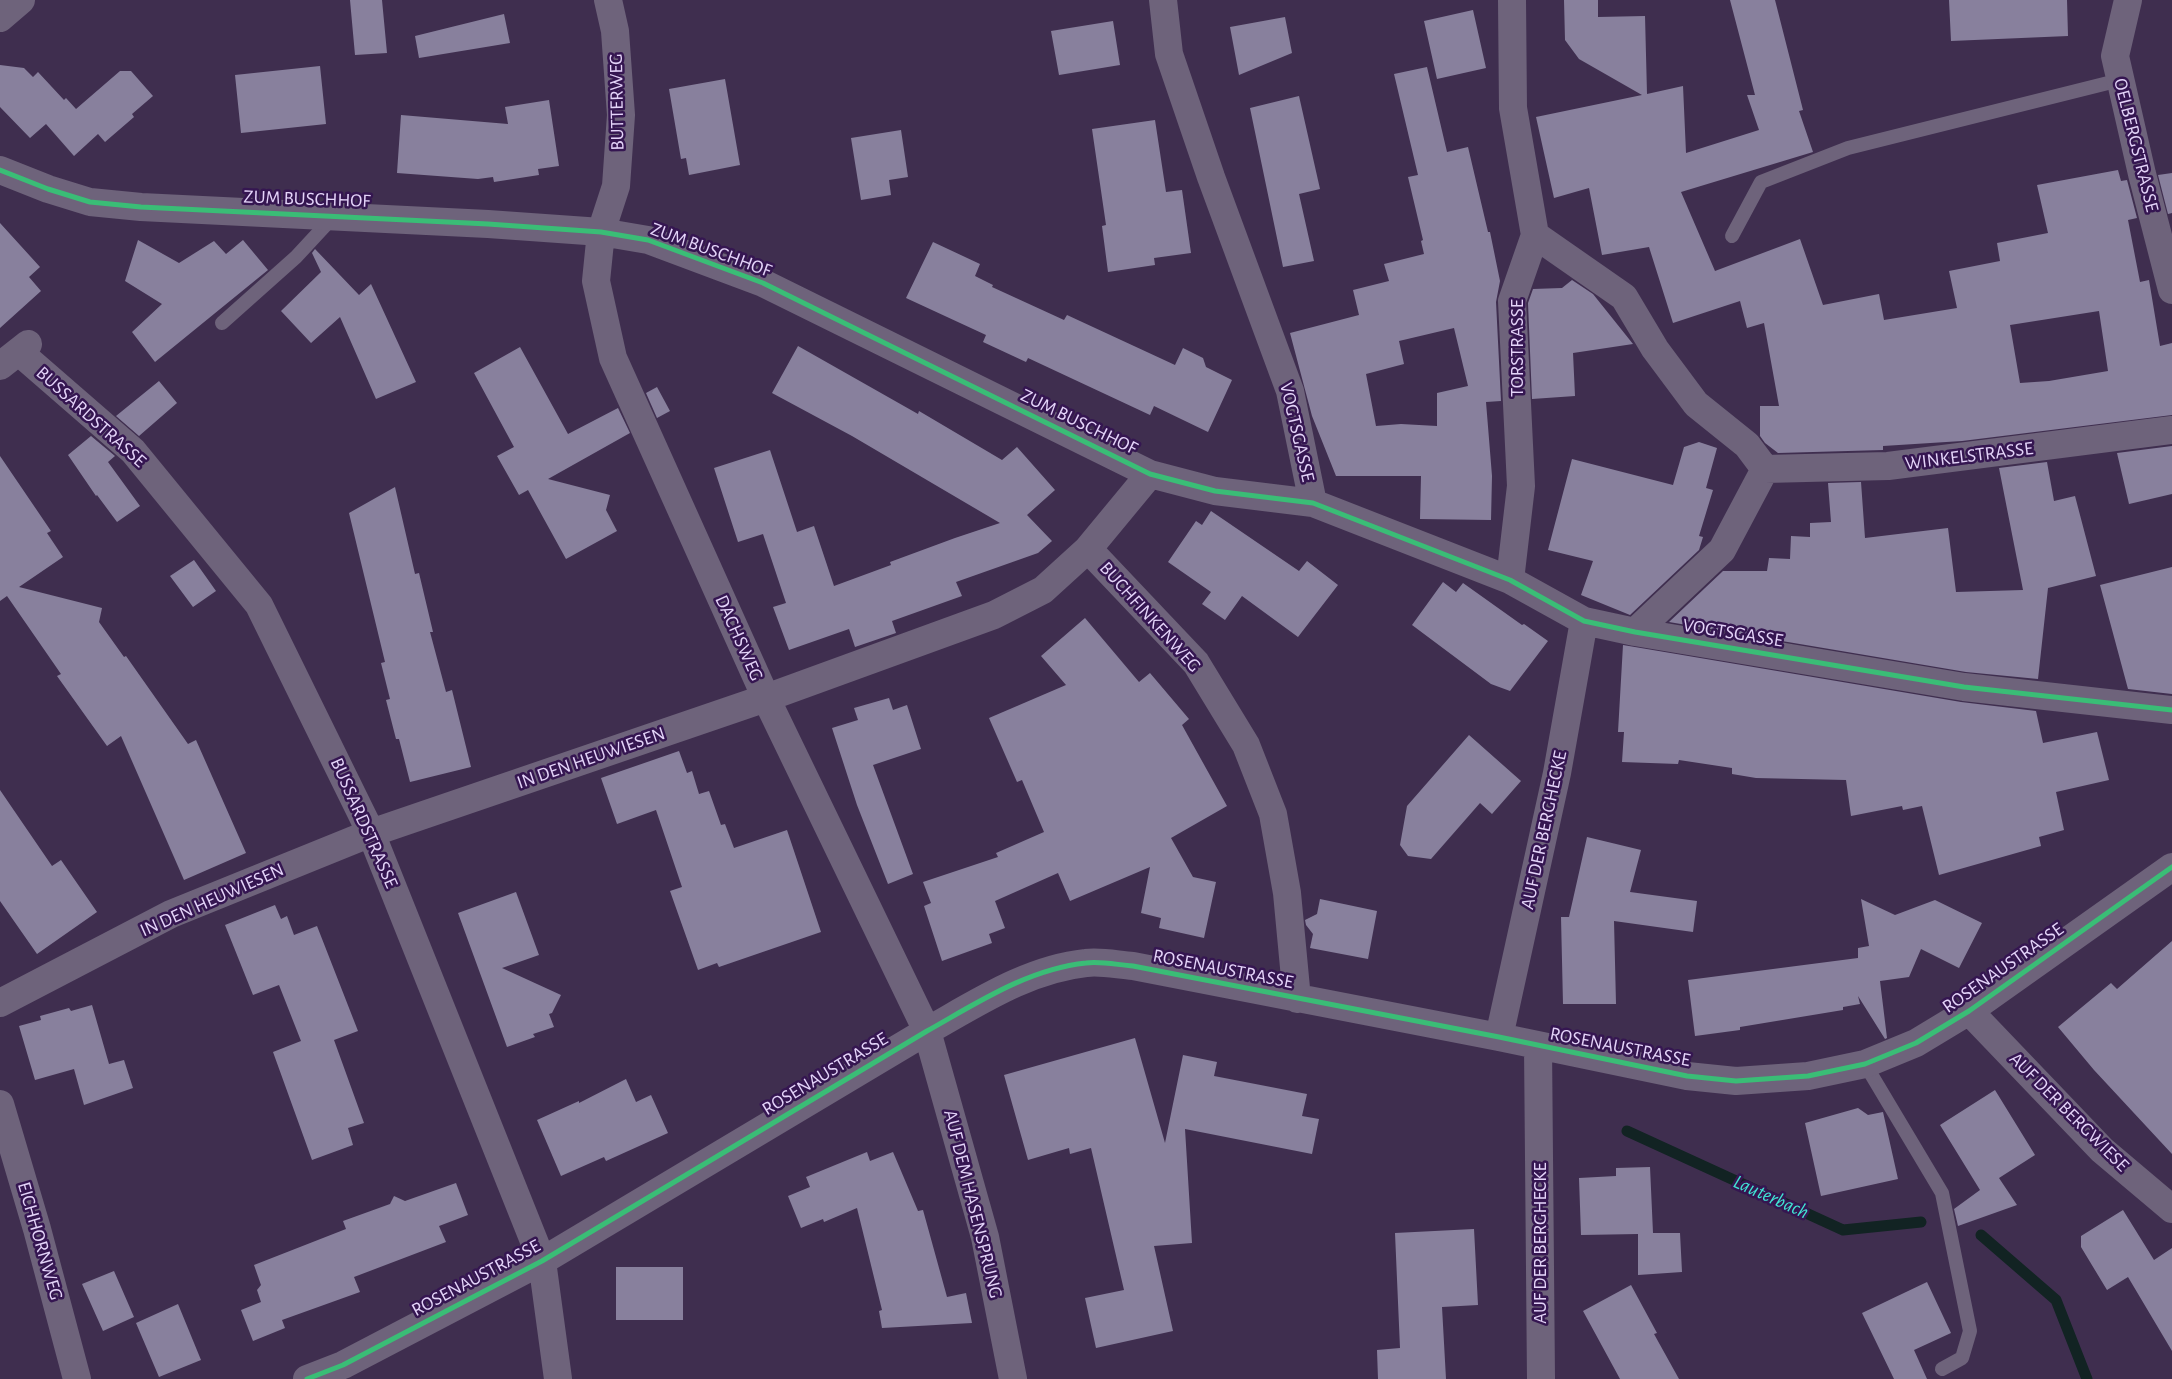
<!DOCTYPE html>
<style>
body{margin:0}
canvas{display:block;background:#3f2e4f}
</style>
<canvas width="2172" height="1379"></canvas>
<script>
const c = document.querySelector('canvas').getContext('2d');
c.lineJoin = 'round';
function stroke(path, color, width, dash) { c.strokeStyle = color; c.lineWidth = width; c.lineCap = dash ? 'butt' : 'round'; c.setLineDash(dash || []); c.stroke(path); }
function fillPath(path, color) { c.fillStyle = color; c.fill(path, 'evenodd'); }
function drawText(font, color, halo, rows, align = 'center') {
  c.font = font + ' "Alegreya Sans",sans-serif'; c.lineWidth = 5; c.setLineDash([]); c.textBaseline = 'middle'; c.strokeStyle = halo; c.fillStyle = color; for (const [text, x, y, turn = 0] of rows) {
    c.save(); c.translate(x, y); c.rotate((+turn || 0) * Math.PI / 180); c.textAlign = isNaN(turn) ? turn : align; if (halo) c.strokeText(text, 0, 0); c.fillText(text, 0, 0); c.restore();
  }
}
stroke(new Path2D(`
 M 1627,1131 L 1843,1230 L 1921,1222
 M 1981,1235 L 2056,1300 L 2087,1379`), '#122323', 11);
fillPath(new Path2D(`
 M 350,0 L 382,0 L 387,53 L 355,55 Z
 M 1564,0 L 1598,0 L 1598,17 L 1645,16 L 1647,94 L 1683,86 L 1686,153 L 1759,130 L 1747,95 L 1755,95 L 1730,0 L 1775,0 L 1803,110 L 1799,111 L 1813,152 L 1681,192 L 1715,271 L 1800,239 L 1823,305 L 1879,294 L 1884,320 L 1957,308 L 1949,271 L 2000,261 L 1997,243 L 2048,233 L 2037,185 L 2118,170 L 2121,181 L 2127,180 L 2137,218 L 2128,220 L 2140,282 L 2149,280 L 2160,346 L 2172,343 L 2172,415 L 1962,441 L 1883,446 L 1883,450 L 1778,453 L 1765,443 L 1760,436 L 1760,406 L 1779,406 L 1764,323 L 1747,328 L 1740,301 L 1673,323 L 1649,247 L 1602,255 L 1589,188 L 1554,198 L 1536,117 L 1642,95 L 1579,59 L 1565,40 ZM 2099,311 L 2108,371 L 2049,381 L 2020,383 L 2010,325 Z
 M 1949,0 L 2067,0 L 2068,36 L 1951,41 Z
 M 1473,10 L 1486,68 L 1437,79 L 1424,21 Z
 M 504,14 L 510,43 L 419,58 L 415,36 Z
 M 1285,17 L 1292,53 L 1239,75 L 1230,27 Z
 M 1113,21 L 1120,65 L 1059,75 L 1051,31 Z
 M 0,65 L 24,68 L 33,77 L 38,72 L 64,100 L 66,98 L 76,109 L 120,71 L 131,71 L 153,96 L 132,114 L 134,117 L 105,142 L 98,134 L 74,156 L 46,124 L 30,138 L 0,107 Z
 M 320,66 L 326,124 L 241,133 L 235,75 Z
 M 1427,67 L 1447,152 L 1468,147 L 1488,232 L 1490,232 L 1500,281 L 1496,302 L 1501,401 L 1486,402 L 1492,476 L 1491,520 L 1420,519 L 1421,476 L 1336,476 L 1312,416 L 1290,333 L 1359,315 L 1353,290 L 1389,281 L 1384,264 L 1424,254 L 1421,241 L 1423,240 L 1408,177 L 1418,175 L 1394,74 ZM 1454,328 L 1468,386 L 1437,393 L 1437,426 L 1401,424 L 1376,426 L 1366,374 L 1404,364 L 1399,341 Z
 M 725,79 L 740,165 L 689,175 L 686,158 L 681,159 L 669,89 Z
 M 1299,96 L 1320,189 L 1299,194 L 1314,261 L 1283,267 L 1250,108 Z
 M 549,100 L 559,166 L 538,169 L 539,175 L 494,182 L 493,177 L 478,179 L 397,173 L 401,115 L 508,124 L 505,107 Z
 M 1155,120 L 1166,192 L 1182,190 L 1191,253 L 1154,258 L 1155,265 L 1108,272 L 1102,226 L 1106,225 L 1092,129 Z
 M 901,130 L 908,177 L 889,180 L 891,195 L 861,200 L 851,138 Z
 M 2172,173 L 2172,213 L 2168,214 L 2158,175 Z
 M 0,223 L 40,267 L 29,277 L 41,291 L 0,328 Z
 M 138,240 L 179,263 L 214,241 L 226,254 L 243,240 L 268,270 L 155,362 L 132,332 L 162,304 L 125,281 Z
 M 933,242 L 980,264 L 975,276 L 993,285 L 992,287 L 1064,320 L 1067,315 L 1175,365 L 1183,348 L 1203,358 L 1206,367 L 1232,380 L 1208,432 L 1154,406 L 1150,415 L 1028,358 L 1026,362 L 983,342 L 986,335 L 906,298 Z
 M 315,249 L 359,295 L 371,284 L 416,382 L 376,399 L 340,317 L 311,343 L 281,311 L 321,272 L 312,253 Z
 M 1572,280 L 1593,294 L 1633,344 L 1573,353 L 1575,396 L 1532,399 L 1528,303 L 1533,289 L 1562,288 Z
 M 798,346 L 918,414 L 919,411 L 1002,460 L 1017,447 L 1055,490 L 1027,515 L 1052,541 L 1038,553 L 956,582 L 962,596 L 892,621 L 896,633 L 855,647 L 849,629 L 789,650 L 773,607 L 786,603 L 763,534 L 738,542 L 714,468 L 770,450 L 797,532 L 814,526 L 834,586 L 891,565 L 890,562 L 955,538 L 1000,523 L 852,436 L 772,393 Z
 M 520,347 L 568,434 L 618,408 L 630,433 L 548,479 L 610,495 L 606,510 L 617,531 L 566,559 L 528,490 L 519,495 L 497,456 L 514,447 L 474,373 Z
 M 159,381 L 177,403 L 139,436 L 116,416 Z
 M 657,387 L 670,411 L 657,418 L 646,393 Z
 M 91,436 L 115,456 L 108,462 L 140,506 L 117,522 L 97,495 L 96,496 L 68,455 Z
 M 1699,442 L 1717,448 L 1706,488 L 1713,490 L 1699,536 L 1703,537 L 1699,550 L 1630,615 L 1581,595 L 1593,561 L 1548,550 L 1572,459 L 1673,485 L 1684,447 Z
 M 2172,446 L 2172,494 L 2129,504 L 2117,453 Z
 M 0,456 L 51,531 L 47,533 L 63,557 L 19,587 L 102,608 L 99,622 L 124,657 L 126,656 L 188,744 L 196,740 L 246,853 L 184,880 L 121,736 L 107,746 L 57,676 L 61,674 L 7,596 L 0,601 Z
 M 2047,462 L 2054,501 L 2075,496 L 2096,576 L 2048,588 L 2038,679 L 1966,672 L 1669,622 L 1723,571 L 1767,571 L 1769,558 L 1790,559 L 1791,536 L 1810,537 L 1810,523 L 1831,522 L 1828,483 L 1861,482 L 1865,538 L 1948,528 L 1956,592 L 2023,590 L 1999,468 Z
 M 395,487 L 415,574 L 419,573 L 433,632 L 430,632 L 446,692 L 452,690 L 471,767 L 410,782 L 399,739 L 396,739 L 386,700 L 390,699 L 381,663 L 385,662 L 349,513 Z
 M 1211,511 L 1299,571 L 1307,561 L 1338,585 L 1298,637 L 1242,596 L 1225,620 L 1202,604 L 1211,592 L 1168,562 L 1196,521 L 1202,525 Z
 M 194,560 L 216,591 L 193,607 L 170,576 Z
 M 2172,567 L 2172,694 L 2128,689 L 2100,585 Z
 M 1443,582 L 1456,592 L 1463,583 L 1522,625 L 1524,624 L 1548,641 L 1510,691 L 1491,684 L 1412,625 Z
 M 1085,618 L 1139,682 L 1150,673 L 1189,719 L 1182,725 L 1227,806 L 1171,838 L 1193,877 L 1216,882 L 1204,938 L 1159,928 L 1161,918 L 1141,913 L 1150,867 L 1070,901 L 1058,873 L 995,901 L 1005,928 L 989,934 L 992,943 L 942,961 L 924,906 L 931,903 L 923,882 L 998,857 L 996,853 L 1044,832 L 1022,780 L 1017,782 L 989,718 L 1066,685 L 1041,656 Z
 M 1623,645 L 1961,702 L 2036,711 L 2043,743 L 2097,732 L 2109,780 L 2056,792 L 2064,830 L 2039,837 L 2041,846 L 1939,875 L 1922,806 L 1903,810 L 1902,806 L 1851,816 L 1846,780 L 1756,778 L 1732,774 L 1732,768 L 1679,760 L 1678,764 L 1622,762 L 1624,732 L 1618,732 Z
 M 889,698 L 893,710 L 907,705 L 921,749 L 873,765 L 913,874 L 888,884 L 857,805 L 832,728 L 858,720 L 854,708 Z
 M 1469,735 L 1521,781 L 1492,814 L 1480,803 L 1431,859 L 1408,856 L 1400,845 L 1407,806 Z
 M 679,751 L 687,773 L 692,771 L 699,794 L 709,791 L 721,825 L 725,824 L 734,848 L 787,830 L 821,932 L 719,967 L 717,963 L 698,970 L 670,891 L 682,887 L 656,810 L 617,824 L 601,778 Z
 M 0,790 L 52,866 L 61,860 L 97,912 L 37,954 L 0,901 Z
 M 1587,837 L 1641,850 L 1630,892 L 1697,901 L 1693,932 L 1614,921 L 1616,1004 L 1563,1004 L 1561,917 L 1569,917 Z
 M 516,892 L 539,955 L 502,968 L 561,995 L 552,1013 L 549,1014 L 554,1027 L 533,1034 L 535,1037 L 507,1047 L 458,913 Z
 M 1320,899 L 1377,911 L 1368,959 L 1310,948 L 1313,934 L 1306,925 L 1305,920 L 1317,914 Z
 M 1861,899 L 1895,915 L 1935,900 L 1982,923 L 1959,968 L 1921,949 L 1909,977 L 1880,981 L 1887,1038 L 1885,1039 L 1858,996 L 1860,1004 L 1843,1007 L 1843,1010 L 1740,1027 L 1740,1030 L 1695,1036 L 1688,980 L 1858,958 L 1858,948 L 1869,946 Z
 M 275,905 L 281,919 L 287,916 L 294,935 L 317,926 L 358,1031 L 334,1040 L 364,1123 L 348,1128 L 353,1145 L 312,1160 L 273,1052 L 301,1041 L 279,985 L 253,995 L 225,925 Z
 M 2172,941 L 2172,1154 L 2094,1070 L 2058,1027 L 2111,983 L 2117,989 Z
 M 92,1005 L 109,1064 L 124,1060 L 133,1088 L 84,1105 L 74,1069 L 35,1080 L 19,1026 L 41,1020 L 40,1016 L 69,1008 L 71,1011 Z
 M 1135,1038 L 1165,1143 L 1183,1055 L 1217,1062 L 1214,1076 L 1307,1094 L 1302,1116 L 1319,1119 L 1312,1154 L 1185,1129 L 1192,1243 L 1154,1246 L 1173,1331 L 1096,1348 L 1085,1298 L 1124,1290 L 1091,1148 L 1070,1154 L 1069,1148 L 1028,1160 L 1004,1075 Z
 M 626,1079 L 636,1102 L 651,1095 L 668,1133 L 606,1161 L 604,1157 L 561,1176 L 537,1120 L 579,1101 L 579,1103 Z
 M 1995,1090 L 2035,1155 L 1999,1178 L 2017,1205 L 1958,1226 L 1954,1209 L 1980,1190 L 1940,1125 Z
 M 1858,1108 L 1868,1115 L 1883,1112 L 1898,1179 L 1821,1196 L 1805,1123 Z
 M 867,1152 L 870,1161 L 893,1152 L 918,1211 L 923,1210 L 947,1297 L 966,1293 L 972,1323 L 882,1328 L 879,1311 L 882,1310 L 857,1208 L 824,1222 L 823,1219 L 801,1228 L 788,1196 L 810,1187 L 806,1177 Z
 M 1650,1167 L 1653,1233 L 1680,1233 L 1682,1272 L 1638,1275 L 1638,1234 L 1581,1235 L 1579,1178 L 1616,1176 L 1616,1168 Z
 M 456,1183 L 468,1215 L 439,1226 L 446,1242 L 354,1277 L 360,1292 L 282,1320 L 285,1328 L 253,1341 L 241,1310 L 261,1302 L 257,1290 L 261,1285 L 254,1265 L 346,1229 L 343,1221 L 390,1204 L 394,1196 L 405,1201 Z
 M 2123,1210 L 2154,1260 L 2172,1248 L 2172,1351 L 2128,1277 L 2107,1290 L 2081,1247 L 2081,1236 Z
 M 1474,1229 L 1478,1305 L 1442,1307 L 1446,1379 L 1378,1379 L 1377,1350 L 1400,1348 L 1395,1233 Z
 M 616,1267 L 683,1267 L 683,1320 L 616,1320 Z
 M 114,1271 L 134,1317 L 103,1331 L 82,1284 Z
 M 1927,1282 L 1951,1333 L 1914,1350 L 1927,1379 L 1894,1379 L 1862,1313 Z
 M 1631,1285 L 1657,1333 L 1654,1334 L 1679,1379 L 1620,1379 L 1583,1311 Z
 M 178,1304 L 201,1360 L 159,1377 L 136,1323 Z`), '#88809d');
stroke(new Path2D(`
 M 1732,236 L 1761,182 L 1848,148 L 2120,80
 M 222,323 L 296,257 L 334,216
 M 1865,1064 L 1942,1193 L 1970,1331 L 1962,1358 L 1942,1369`), '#6e637b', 14);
stroke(new Path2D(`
 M 608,0 L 615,31 L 621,115 L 616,186 L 601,232 L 596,281 L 613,358 L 766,698 L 927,1031 L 985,1237 L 1013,1379
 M 1163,0 L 1169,54 L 1211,177 L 1290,391 L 1313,503
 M 2128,0 L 2115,56 L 2142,174 L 2172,290
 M 0,18 L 21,0
 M 0,170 L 48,189 L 90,202 L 141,207 L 488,224 L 601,232 L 648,240 L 763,283 L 1150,474 L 1215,491 L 1313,503 L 1510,580 L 1584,621 L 1635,632 L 1964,687 L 2172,710
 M 1535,235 L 1624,297 L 1655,349 L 1696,404 L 1747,445 L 1765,469 L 1722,550 L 1635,632
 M 19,352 L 133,451 L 259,605 L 371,833 L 542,1261 L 558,1379
 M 0,366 L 28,344
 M 1765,469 L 1888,466 L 2172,430
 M 1088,549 L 1196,663 L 1246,745 L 1273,814 L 1287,893 L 1297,999
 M 1510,580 L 1521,486 L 1512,301 L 1535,235 L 1513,108 L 1512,0
 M 0,1003 L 171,914 L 371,833 L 766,698 L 994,615 L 1043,590 L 1088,549 L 1150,474
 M 1969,1011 L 2102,1150 L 2172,1209
 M 1499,1037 L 1557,773 L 1584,621
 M 1538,1046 L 1541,1379
 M 0,1104 L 37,1229 L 77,1379
 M 307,1379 L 343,1365 L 542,1261 L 927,1031 C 977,1003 1028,969 1086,963 C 1101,961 1118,965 1133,966 L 1499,1037 L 1687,1076 L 1736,1081 L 1808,1076 L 1865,1064 L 1916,1043 L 1969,1011 L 2172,867`), '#6e637b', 28);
stroke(new Path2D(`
 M 0,170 L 48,189 L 90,202 L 141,207 L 488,224 L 601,232 L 648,240 L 763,283 L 1150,474 L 1215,491 L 1313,503 L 1510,580 L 1584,621 L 1635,632 L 1964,687 L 2172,710
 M 307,1379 L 343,1365 L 542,1261 L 927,1031 C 977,1003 1028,969 1086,963 C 1101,961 1118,965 1133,966 L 1499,1037 L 1687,1076 L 1736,1081 L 1808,1076 L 1865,1064 L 1916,1043 L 1969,1011 L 2172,867`), '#3abd76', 5);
drawText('19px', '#e4d4f9', '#351651', [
 ["BUTTERWEG",617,102,-91],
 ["OELBERGSTRASSE",2136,145,76],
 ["ZUM BUSCHHOF",307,199,2],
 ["ZUM BUSCHHOF",711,250,20],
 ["TORSTRASSE",1517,348,-90],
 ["BUSSARDSTRASSE",91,417,42],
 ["ZUM BUSCHHOF",1079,422,26],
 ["VOGTSGASSE",1297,432,77],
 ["WINKELSTRASSE",1969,456,-7],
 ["BUCHFINKENWEG",1150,617,48],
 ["VOGTSGASSE",1733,633,9],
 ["DACHSWEG",739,638,66],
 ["IN DEN HEUWIESEN",591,758,-19],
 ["BUSSARDSTRASSE",364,823,66],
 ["AUF DER BERGHECKE",1544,830,-78],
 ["IN DEN HEUWIESEN",212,900,-24],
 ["ROSENAUSTRASSE",2003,968,-35],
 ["ROSENAUSTRASSE",1223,969,11],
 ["ROSENAUSTRASSE",1620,1047,11],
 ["ROSENAUSTRASSE",825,1074,-31],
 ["AUF DER BERGWIESE",2069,1112,45],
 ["AUF DEM HASENSPRUNG",973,1204,76],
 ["EICHHORNWEG",40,1241,74],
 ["AUF DER BERGHECKE",1540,1243,-90],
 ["ROSENAUSTRASSE",476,1278,-28]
]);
drawText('italic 20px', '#41e5d4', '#351651', [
 ["Lauterbach",1771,1197,24]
]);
</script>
